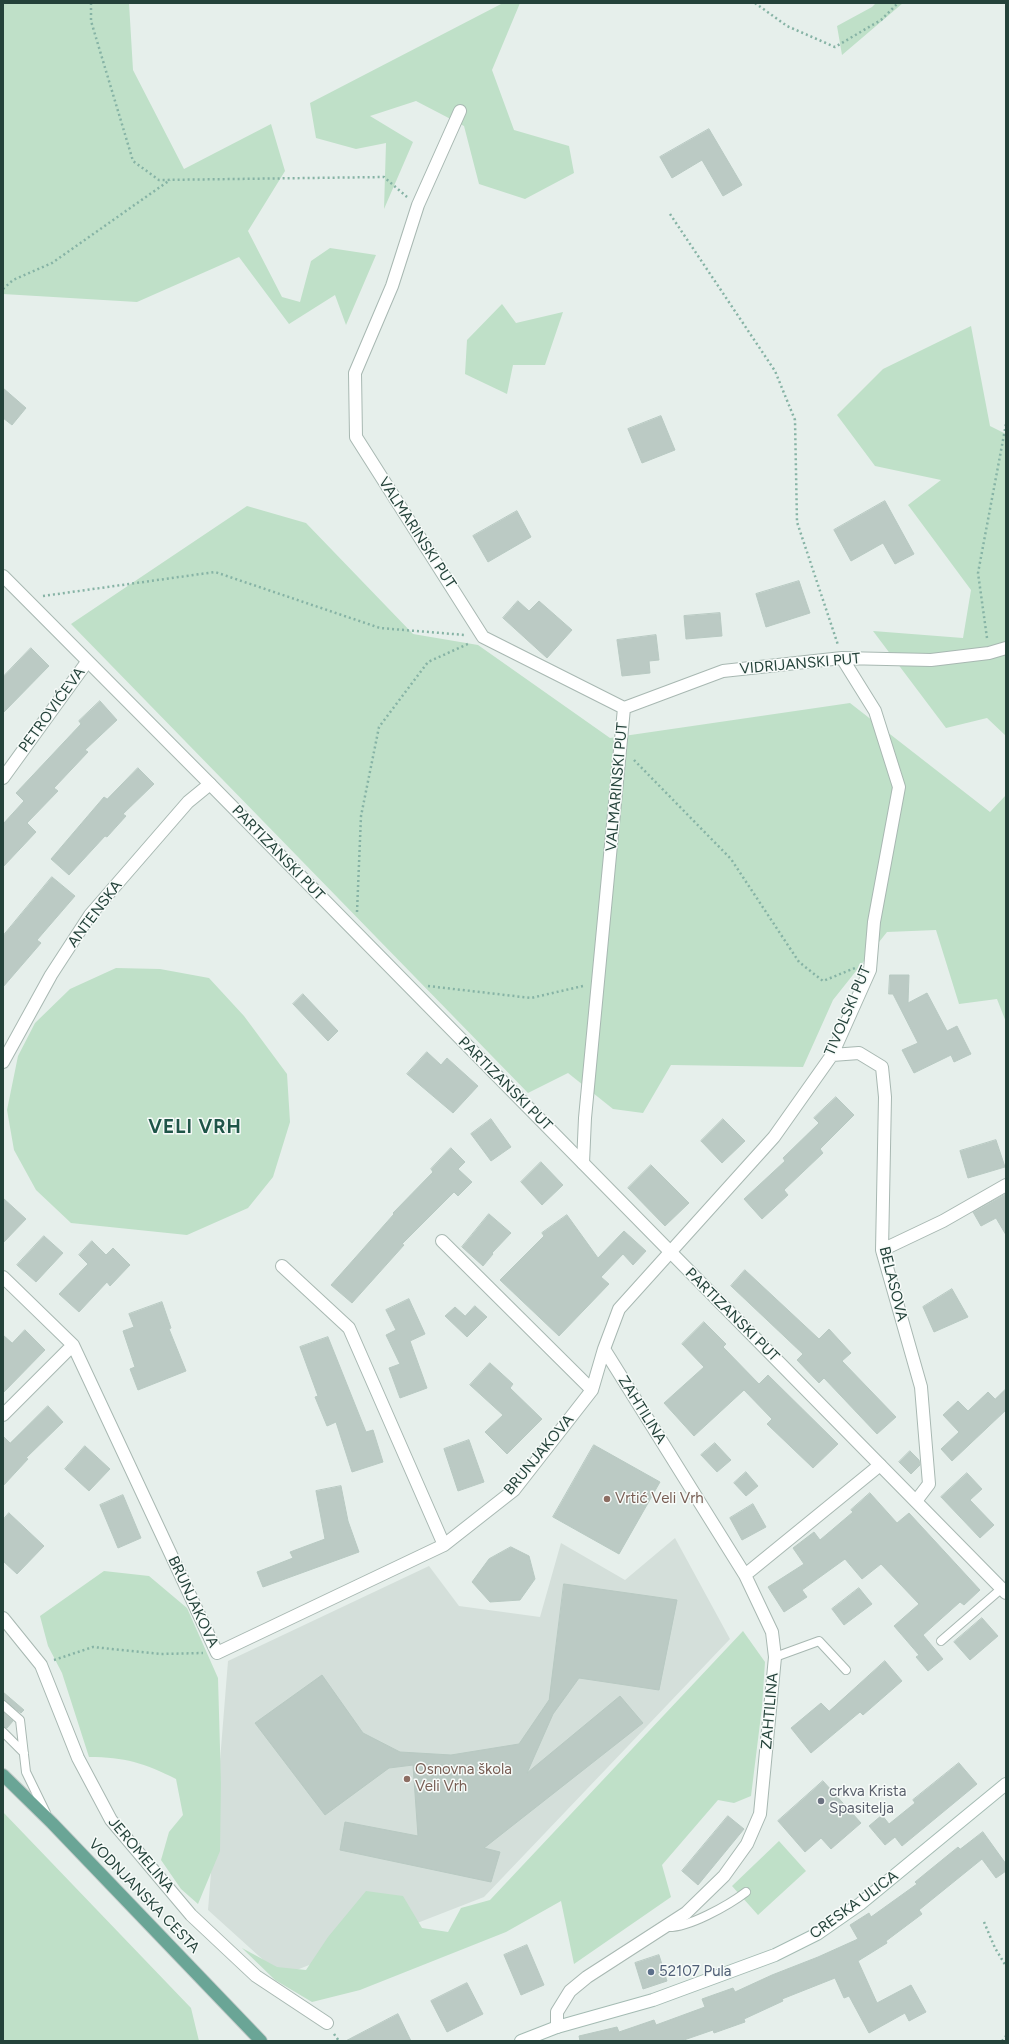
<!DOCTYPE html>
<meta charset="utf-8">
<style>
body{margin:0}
#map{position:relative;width:1009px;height:2044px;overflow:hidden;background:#e6efeb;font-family:Figtree,sans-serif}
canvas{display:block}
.frame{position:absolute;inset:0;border:4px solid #24423a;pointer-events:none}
</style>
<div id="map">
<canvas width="1009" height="2044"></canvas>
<div class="frame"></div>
</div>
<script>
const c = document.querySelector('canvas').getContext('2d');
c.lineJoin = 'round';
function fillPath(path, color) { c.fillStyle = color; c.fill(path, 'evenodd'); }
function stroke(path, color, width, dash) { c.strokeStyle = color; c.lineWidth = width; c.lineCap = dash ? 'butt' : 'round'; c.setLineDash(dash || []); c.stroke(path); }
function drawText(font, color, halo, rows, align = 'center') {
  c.font = font + ' Figtree,sans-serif'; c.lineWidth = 3; c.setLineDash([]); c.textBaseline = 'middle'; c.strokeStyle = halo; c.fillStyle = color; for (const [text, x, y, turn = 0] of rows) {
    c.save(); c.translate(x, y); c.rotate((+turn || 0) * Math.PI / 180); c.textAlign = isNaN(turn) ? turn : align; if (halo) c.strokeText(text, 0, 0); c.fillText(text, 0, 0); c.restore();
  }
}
fillPath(new Path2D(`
 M 675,1538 L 730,1639 L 484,1897 L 281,1976 L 208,1910 L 228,1661 L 429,1566 L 459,1606 L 540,1617 L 561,1543 L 625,1580 Z`), '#d4dfda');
fillPath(new Path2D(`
 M 3,3 L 129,3 L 133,70 L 184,169 L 271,124 L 285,171 L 248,231 L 282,297 L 300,302 L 311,261 L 330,248 L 376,255 L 346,325 L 335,295 L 289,324 L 239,257 L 137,302 L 3,294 Z
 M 503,3 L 520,3 L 492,70 L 514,130 L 569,146 L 574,173 L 525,199 L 479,184 L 464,126 L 416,101 L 370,116 L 413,142 L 384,209 L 386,143 L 356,149 L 316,138 L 310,103 Z
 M 876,3 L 903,3 L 842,55 L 837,26 L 872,7 Z
 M 502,304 L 516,323 L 563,312 L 545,365 L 513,365 L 507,394 L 465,374 L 467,340 Z
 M 971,326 L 990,426 L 1006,434 L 1006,736 L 987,718 L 946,728 L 873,631 L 963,638 L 971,590 L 908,505 L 941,480 L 875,466 L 837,415 L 883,369 Z
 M 247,506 L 306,523 L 413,634 L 478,645 L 610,738 L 850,703 L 990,812 L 1006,795 L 1006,1022 L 997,999 L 959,1004 L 936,930 L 887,932 L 833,1000 L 803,1067 L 671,1065 L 643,1113 L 613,1109 L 568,1073 L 528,1093 L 71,624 Z
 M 116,968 L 160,969 L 209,978 L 244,1016 L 287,1074 L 290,1122 L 273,1177 L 248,1208 L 187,1235 L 71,1223 L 36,1190 L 14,1150 L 7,1110 L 18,1056 L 35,1023 L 70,989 Z
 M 104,1571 L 149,1576 L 187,1608 L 218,1678 L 221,1784 L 220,1851 L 198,1904 L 181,1889 L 161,1860 L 169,1832 L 183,1815 L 176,1779 C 144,1763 125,1757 89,1757 L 62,1673 L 48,1646 L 40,1616 Z
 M 743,1631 L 765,1662 L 762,1707 L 751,1796 L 734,1803 L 718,1800 L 662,1865 L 671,1897 L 574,1964 L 561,1901 L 506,1932 L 360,1990 L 312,2002 L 275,1980 L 242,1948 L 277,1967 L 306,1970 L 328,1937 L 366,1891 L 403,1896 L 422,1928 L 448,1932 L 461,1908 L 490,1900 Z
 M 3,1812 L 191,2008 L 199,2041 L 3,2041 Z
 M 779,1841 L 806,1871 L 758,1915 L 732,1886 Z`), '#bfe0c8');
const building = new Path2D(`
 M 709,129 L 742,185 L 723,196 L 702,160 L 672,178 L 660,157 Z
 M 3,388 L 26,408 L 12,425 L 3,418 Z
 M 661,416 L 675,450 L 642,463 L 628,429 Z
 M 885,501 L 914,554 L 895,564 L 883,543 L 851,561 L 834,530 Z
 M 517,511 L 531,537 L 488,562 L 473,536 Z
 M 799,581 L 810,613 L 766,627 L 756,594 Z
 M 518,601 L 529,611 L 539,601 L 572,630 L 547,658 L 503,618 Z
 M 720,613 L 722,636 L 686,639 L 684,616 Z
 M 656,635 L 659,660 L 649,661 L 650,673 L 622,676 L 617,640 Z
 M 31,648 L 49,666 L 3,713 L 3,677 Z
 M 100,701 L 117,720 L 85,750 L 88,752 L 54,788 L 58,791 L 27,823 L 36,832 L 3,867 L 3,824 L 24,801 L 16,793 L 81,724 L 79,721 Z
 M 138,768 L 154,784 L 123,814 L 126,816 L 107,837 L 105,836 L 69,875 L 51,859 L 104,797 L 107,799 Z
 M 52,877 L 75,896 L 37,940 L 41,943 L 3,987 L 3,936 Z
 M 890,975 L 909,975 L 908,1003 L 927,993 L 947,1031 L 957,1026 L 971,1054 L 954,1062 L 951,1055 L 914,1073 L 902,1050 L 918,1043 L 893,994 L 889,994 Z
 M 303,994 L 338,1031 L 328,1041 L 293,1004 Z
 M 427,1052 L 441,1065 L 447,1058 L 478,1086 L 453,1113 L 407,1074 Z
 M 836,1097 L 854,1115 L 820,1149 L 823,1153 L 784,1190 L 788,1195 L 762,1219 L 744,1199 L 785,1161 L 783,1158 L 819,1123 L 814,1118 Z
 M 491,1119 L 511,1147 L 491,1161 L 471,1134 Z
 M 723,1119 L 745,1141 L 722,1163 L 701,1141 Z
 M 996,1140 L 1005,1167 L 968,1178 L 960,1151 Z
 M 451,1148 L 465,1162 L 458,1169 L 472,1182 L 458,1196 L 454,1192 L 402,1244 L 404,1245 L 352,1303 L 331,1285 L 394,1214 L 393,1213 L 433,1172 L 431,1169 Z
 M 541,1162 L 563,1185 L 542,1205 L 521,1182 Z
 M 651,1165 L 689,1203 L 665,1226 L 628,1188 Z
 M 1006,1194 L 1006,1235 L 996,1218 L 981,1226 L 973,1212 Z
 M 3,1198 L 26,1219 L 3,1243 Z
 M 489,1214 L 511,1233 L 492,1253 L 493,1254 L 483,1266 L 462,1247 Z
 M 567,1215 L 598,1258 L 624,1231 L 646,1251 L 633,1265 L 623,1254 L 601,1277 L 609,1284 L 559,1336 L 500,1280 L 544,1236 L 542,1233 Z
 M 44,1236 L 63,1253 L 36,1282 L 17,1265 Z
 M 92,1241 L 106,1255 L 113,1248 L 130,1265 L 110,1286 L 107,1282 L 79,1312 L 59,1294 L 88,1264 L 79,1255 Z
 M 745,1270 L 819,1339 L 829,1329 L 851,1353 L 842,1361 L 896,1417 L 877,1434 L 824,1378 L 819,1383 L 797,1360 L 803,1354 L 731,1286 Z
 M 952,1289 L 968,1317 L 934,1332 L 923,1307 Z
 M 409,1299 L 425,1334 L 410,1341 L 427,1388 L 400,1398 L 389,1368 L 400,1364 L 386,1335 L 396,1330 L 386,1310 Z
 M 162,1302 L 171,1328 L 169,1329 L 186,1371 L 138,1390 L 130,1369 L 135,1367 L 123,1331 L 134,1327 L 129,1314 Z
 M 475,1306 L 487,1317 L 467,1337 L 445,1316 L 455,1307 L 465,1316 Z
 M 704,1322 L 726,1344 L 723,1347 L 759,1384 L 768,1375 L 838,1444 L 813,1468 L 767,1424 L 772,1419 L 744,1390 L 694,1436 L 664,1403 L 704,1367 L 682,1344 Z
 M 25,1330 L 45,1350 L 3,1393 L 3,1335 L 12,1343 Z
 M 328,1337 L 366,1432 L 373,1430 L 383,1462 L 352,1472 L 336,1422 L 327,1426 L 315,1397 L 318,1396 L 300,1347 Z
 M 490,1363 L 513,1384 L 510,1388 L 542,1419 L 507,1454 L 485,1432 L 503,1415 L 470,1385 Z
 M 1006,1389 L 1006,1410 L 952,1461 L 941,1449 L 959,1432 L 943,1415 L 958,1401 L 968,1411 L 988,1392 L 995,1399 Z
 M 48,1406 L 63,1422 L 26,1458 L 28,1459 L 3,1486 L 3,1436 L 10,1443 Z
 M 469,1440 L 484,1482 L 458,1491 L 444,1449 Z
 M 715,1443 L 731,1460 L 717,1472 L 701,1455 Z
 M 594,1445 L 660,1482 L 619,1554 L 553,1517 Z
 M 85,1446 L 110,1469 L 89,1491 L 65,1469 Z
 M 910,1451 L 919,1460 L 920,1465 L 911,1474 L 899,1462 Z
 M 746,1472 L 758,1486 L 746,1496 L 734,1483 Z
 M 967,1473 L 982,1489 L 970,1500 L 994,1525 L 980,1538 L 941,1497 Z
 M 341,1486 L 348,1521 L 359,1552 L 263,1587 L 257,1572 L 293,1558 L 290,1552 L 325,1539 L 316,1491 Z
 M 870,1493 L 897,1523 L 909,1513 L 980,1590 L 964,1605 L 960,1602 L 923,1635 L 943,1659 L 928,1671 L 916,1657 L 919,1655 L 894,1626 L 919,1604 L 881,1564 L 862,1579 L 845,1559 L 802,1590 L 807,1597 L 784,1612 L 768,1587 L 804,1564 L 793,1548 L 814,1532 L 820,1540 L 853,1512 L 851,1510 Z
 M 123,1495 L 141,1538 L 118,1548 L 100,1505 Z
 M 753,1504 L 766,1527 L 742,1540 L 730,1518 Z
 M 9,1513 L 44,1546 L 17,1574 L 3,1561 L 3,1520 Z
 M 511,1547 L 529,1556 L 535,1579 L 520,1600 L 490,1602 L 472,1582 L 489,1559 Z
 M 564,1584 L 677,1600 L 659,1690 L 579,1678 L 553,1714 L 527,1773 L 620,1696 L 643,1723 L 484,1848 L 500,1852 L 491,1882 L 340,1850 L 345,1822 L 418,1836 L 413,1765 L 389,1768 L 325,1815 L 255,1723 L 322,1675 L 363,1733 L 400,1752 L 451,1755 L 519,1744 L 549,1700 Z
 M 859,1588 L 872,1604 L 844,1625 L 832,1609 Z
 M 982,1618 L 998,1636 L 970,1660 L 954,1642 Z
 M 885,1661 L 902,1681 L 863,1715 L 860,1712 L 811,1753 L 791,1728 L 821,1703 L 829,1711 Z
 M 3,1692 L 24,1710 L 21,1713 L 3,1700 Z
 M 3,1712 L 13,1721 L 7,1728 L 3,1727 Z
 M 959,1763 L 977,1784 L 902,1846 L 895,1837 L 885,1845 L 869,1826 L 882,1815 L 889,1824 L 915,1803 L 913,1800 Z
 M 823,1781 L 861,1823 L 831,1849 L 821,1838 L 805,1852 L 778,1821 Z
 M 728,1816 L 744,1829 L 698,1885 L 682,1871 Z
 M 983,1832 L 1006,1864 L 1006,1871 L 996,1878 L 982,1859 L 919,1910 L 922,1914 L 886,1941 L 887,1943 L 858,1961 L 877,2003 L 911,1985 L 926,2012 L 909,2021 L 905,2013 L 869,2033 L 849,1996 L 844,1998 L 835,1978 L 782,1999 L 783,2001 L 744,2019 L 745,2022 L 714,2033 L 713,2030 L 681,2041 L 580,2041 L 579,2036 L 617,2027 L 619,2032 L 654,2020 L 656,2025 L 705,2007 L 702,1999 L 733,1988 L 735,1992 L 772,1975 L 818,1957 L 858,1939 L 850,1925 L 869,1913 L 871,1917 L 917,1884 L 915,1882 L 958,1847 L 960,1849 Z
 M 527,1945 L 544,1985 L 521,1995 L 504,1955 Z
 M 659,1955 L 667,1981 L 643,1989 L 635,1963 Z
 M 467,1983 L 483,2014 L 447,2032 L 431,2001 Z
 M 398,2014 L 411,2041 L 346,2041 Z`);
fillPath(building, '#bbcac4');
stroke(building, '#b8c9c2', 1);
const service = new Path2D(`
 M 941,1641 L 1001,1589
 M 775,1657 L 819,1641 L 846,1670
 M 3,1705 L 20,1720 L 26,1772 L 46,1813
 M 3,1732 L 24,1753
 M 666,1927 C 687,1929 729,1905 746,1892`);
const minor = new Path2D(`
 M 460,111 L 418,205 L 392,286 L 355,373 L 356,437 L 483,637 L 624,708 L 585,1118 L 583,1163
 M 624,708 L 723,671 L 842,658 L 931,660 L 989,653 L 1006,648
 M 3,778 L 87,662
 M 832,1055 L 859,1053 L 882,1067 L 885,1097 L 882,1250 L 921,1387 L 929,1484 L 916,1501
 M 3,1062 L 51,975 L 90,915 L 188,802 L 210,784
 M 442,1241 L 592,1390
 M 882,1250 L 943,1221 L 1006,1185
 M 282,1266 L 349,1328 L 444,1545
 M 3,1277 L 73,1345 L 217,1653 L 444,1545 L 514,1490 L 592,1390 L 604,1349 L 619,1309 L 774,1137 L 832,1055 L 870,970 L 874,922 L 899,787 L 875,711 L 842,658
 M 3,1415 L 73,1345
 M 745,1575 L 880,1465
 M 3,1618 L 41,1665 L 78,1758 L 111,1820 L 191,1915 L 256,1976 L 327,2023
 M 557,2027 L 557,2012 L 570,1991 L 587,1977 L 686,1913 L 724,1876 L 747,1844 L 760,1814 L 775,1657 L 772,1632 L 745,1575 L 604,1349`);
const tertiary = new Path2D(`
 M 3,576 L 210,784 L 1006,1593`);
const secondary = new Path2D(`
 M 521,2041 L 557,2027 L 653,2000 L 775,1955 L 817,1934 L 860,1904 L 1006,1784`);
const primary = new Path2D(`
 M 3,1775 L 52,1823 L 261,2041`);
stroke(service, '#a8b8b2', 10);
stroke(minor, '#a8b8b2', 14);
stroke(tertiary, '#a8b8b2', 14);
stroke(secondary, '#a4bbb3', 14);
stroke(primary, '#c2cac8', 14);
stroke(new Path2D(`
 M 91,3 L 91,21 L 133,161 L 159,180 L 384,177 L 407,197
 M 755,3 L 787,26 L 835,47 L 881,20 L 898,3
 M 670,214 L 775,371 L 795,420 L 797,522 L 838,645
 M 3,289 L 13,280 L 52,263 L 170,180
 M 43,596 L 215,572 L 380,628 L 465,635
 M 987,638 L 978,573 L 1006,424
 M 634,760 L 731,859 L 799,962 L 823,981 L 855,968
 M 357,912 L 361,816 L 379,727 L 428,662 L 470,643
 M 428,986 L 531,998 L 583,986
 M 54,1660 L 93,1647 L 161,1654 L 203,1653
 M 984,1922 L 995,1948 L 1006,1966
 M 334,2034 L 339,2041
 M 1002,2041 L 1006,2036`), '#86b3a5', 2.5, [2, 3]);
stroke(service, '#fff', 8);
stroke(minor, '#fff', 12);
stroke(tertiary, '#fff', 12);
stroke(secondary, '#fff', 12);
stroke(primary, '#6aa596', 12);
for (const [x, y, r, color] of [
 [607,1499,4,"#8d6e63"],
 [407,1779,4,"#8d6e63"],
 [821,1801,4,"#6b7280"],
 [651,1972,4,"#5c6f8a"]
]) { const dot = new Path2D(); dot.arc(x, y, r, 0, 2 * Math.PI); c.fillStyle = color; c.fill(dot); stroke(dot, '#f7fbf9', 1.5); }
drawText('15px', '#24423a', '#f7fbf9', [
 ["VALMARINSKI PUT",417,533,57],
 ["VIDRIJANSKI PUT",800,664,-5],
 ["PETROVIĆEVA",52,710,-54],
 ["VALMARINSKI PUT",617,787,-85],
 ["PARTIZANSKI PUT",278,853,46],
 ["ANTENSKA",95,914,-53],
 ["TIVOLSKI PUT",848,1011,-67],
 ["PARTIZANSKI PUT",505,1084,45],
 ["BELASOVA",893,1284,76],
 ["PARTIZANSKI PUT",732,1315,45],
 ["ZAHTILINA",642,1410,58],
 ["BRUNJAKOVA",539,1455,-50],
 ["BRUNJAKOVA",193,1602,65],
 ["ZAHTILINA",770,1711,-85],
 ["JEROMELINA",141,1855,50],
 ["VODNJANSKA CESTA",144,1896,46],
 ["CRESKA ULICA",854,1905,-36]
]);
drawText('15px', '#785e54', '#f7fbf9', [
 ["Vrtić Veli Vrh",615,1499],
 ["Osnovna škola",415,1770],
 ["Veli Vrh",415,1787]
], 'left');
drawText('15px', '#5b616d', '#f7fbf9', [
 ["crkva Krista",829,1792],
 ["Spasitelja",829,1809]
], 'left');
drawText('15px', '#4e5e75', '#f7fbf9', [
 ["52107 Pula",659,1972]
], 'left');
c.letterSpacing = '1px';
drawText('bold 19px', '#1f5548', '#f7fbf9', [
 ["VELI VRH",195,1127]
]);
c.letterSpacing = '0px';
</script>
